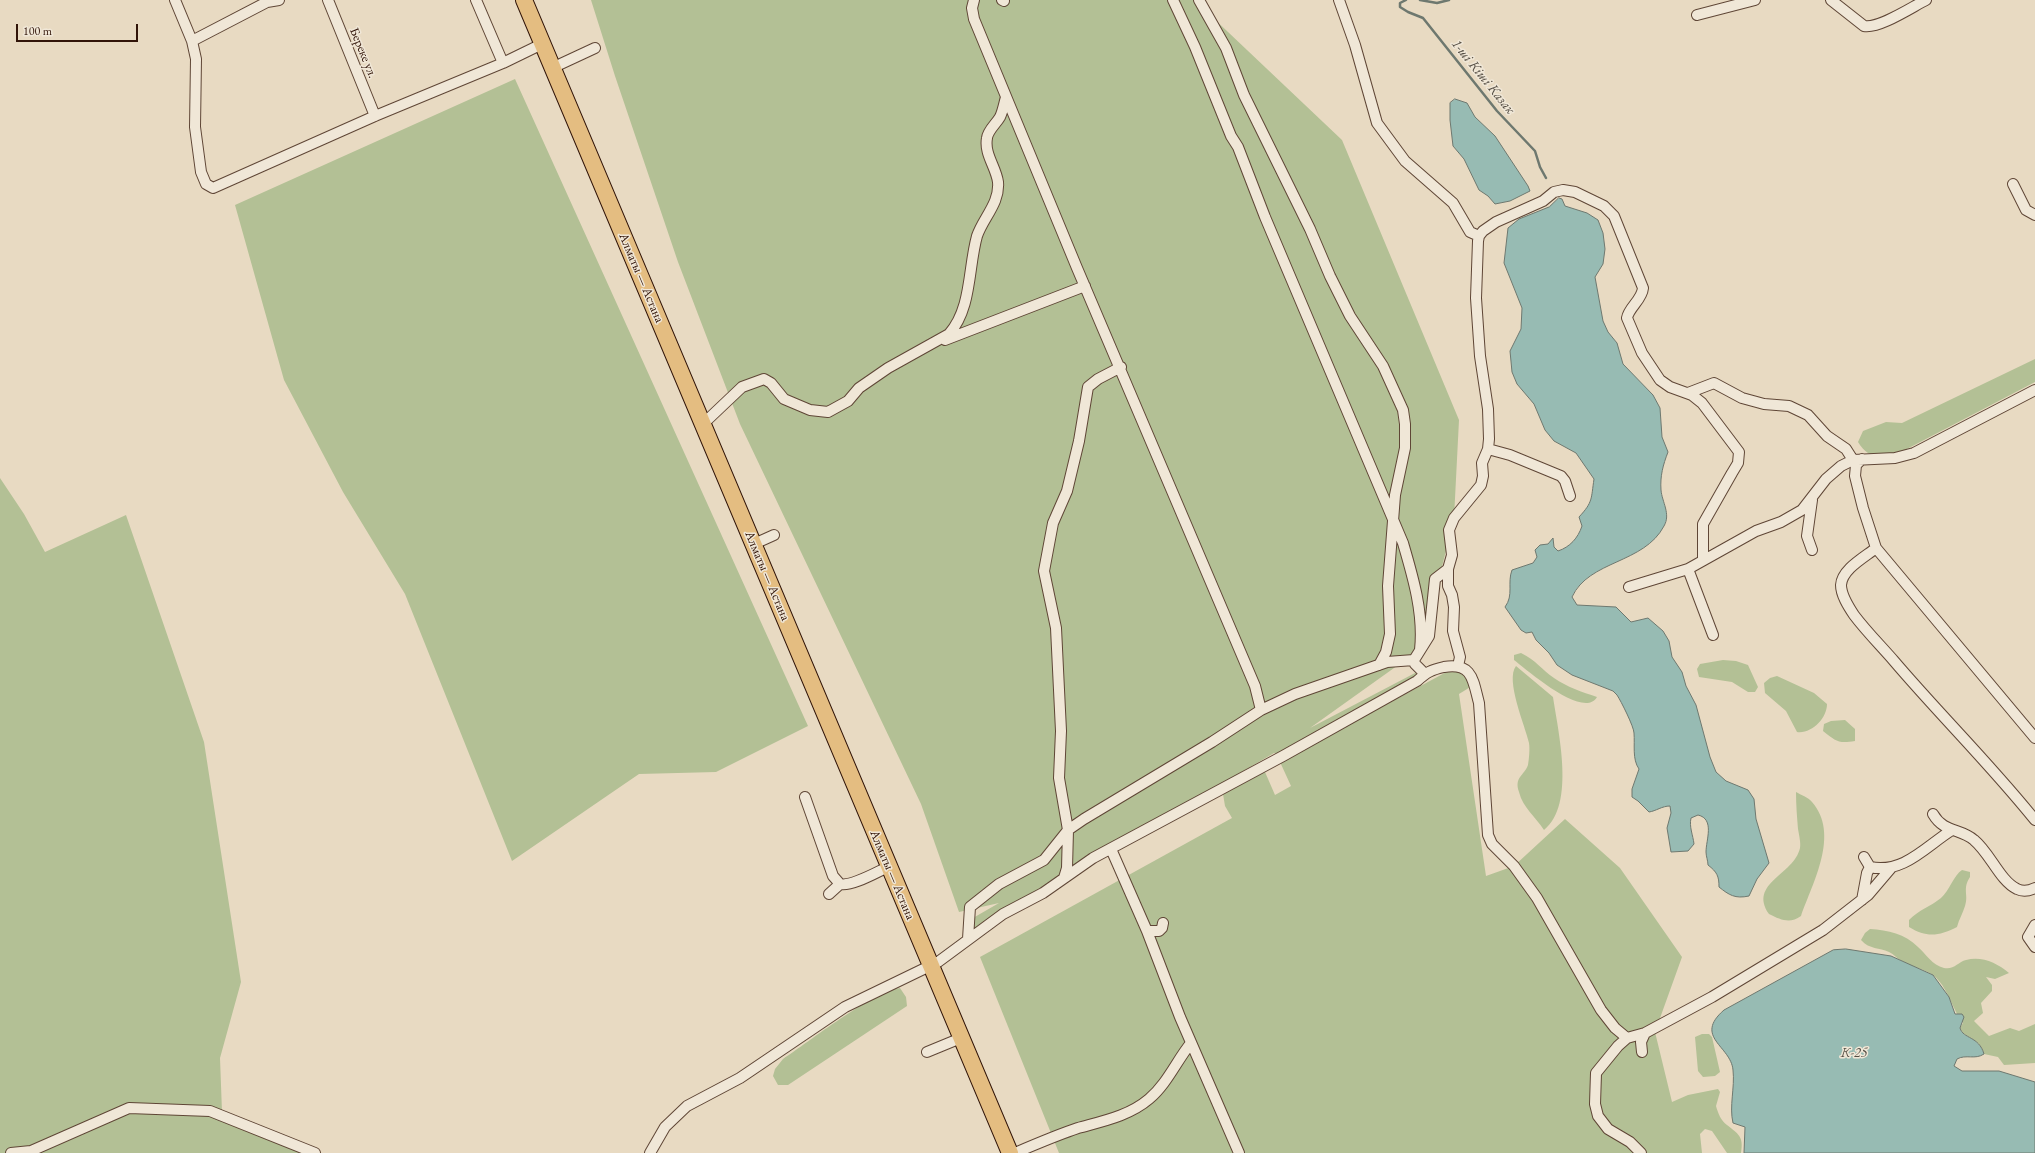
<!DOCTYPE html>
<meta charset="utf-8">
<style>
body{margin:0}
#map{position:relative;width:2035px;height:1153px;overflow:hidden;background:#e8dac2;font-family:"EB Garamond",serif}
canvas{display:block}
.scale{position:absolute;left:16px;top:24px;width:122px;height:18px;box-sizing:border-box;border:2px solid #311408;border-top:0;padding-left:5px;font-size:12px;line-height:14px;white-space:nowrap;color:#311408;-webkit-text-stroke:3px #f0e7d7;paint-order:stroke}
</style>
<div id="map">
<canvas width="2035" height="1153"></canvas>
<div class="scale">100 m</div>
</div>
<script>
const c = document.querySelector('canvas').getContext('2d');
c.lineJoin = 'round';
function fillPath(path, color) { c.fillStyle = color; c.fill(path, 'evenodd'); }
function stroke(path, color, width, dash) { c.strokeStyle = color; c.lineWidth = width; c.lineCap = dash ? 'butt' : 'round'; c.setLineDash(dash || []); c.stroke(path); }
function drawText(font, color, halo, rows, align = 'center') {
  c.font = font + ' "EB Garamond",serif'; c.lineWidth = 3; c.setLineDash([]); c.textBaseline = 'middle'; c.strokeStyle = halo; c.fillStyle = color; for (const [text, x, y, turn = 0] of rows) {
    c.save(); c.translate(x, y); c.rotate((+turn || 0) * Math.PI / 180); c.textAlign = isNaN(turn) ? turn : align; if (halo) c.strokeText(text, 0, 0); c.fillText(text, 0, 0); c.restore();
  }
}
fillPath(new Path2D(`
 M 591,0 L 1202,0 L 1209,14 L 1342,140 L 1459,420 L 1454,518 L 1422,648 L 1310,728 L 1415,673 L 1419,673 L 1420,677 L 1277,754 L 1274,753 L 1111,849 L 972,938 L 973,918 L 999,903 L 959,912 L 921,804 L 740,424 L 678,262 L 615,76 Z
 M 515,79 L 808,726 L 716,772 L 639,774 L 512,861 L 405,594 L 343,492 L 284,380 L 235,205 Z
 M 2035,359 L 2035,382 L 1903,451 C 1884,457 1869,461 1858,442 L 1863,431 L 1886,422 L 1902,423 Z
 M 0,478 L 24,514 L 45,552 L 126,515 L 204,742 L 241,982 L 220,1058 L 222,1112 L 316,1153 L 0,1153 Z
 M 1521,653 C 1537,661 1541,669 1554,678 C 1567,687 1582,692 1597,697 C 1584,720 1527,670 1514,660 L 1514,655 Z
 M 1723,660 L 1736,661 L 1748,665 L 1758,687 L 1755,692 L 1748,692 L 1732,682 L 1699,677 L 1697,669 L 1700,664 Z
 M 1516,666 L 1553,697 C 1558,731 1576,805 1544,830 C 1535,816 1523,808 1519,792 C 1514,777 1524,776 1528,765 C 1529,759 1530,749 1529,743 C 1525,725 1505,680 1516,666 Z
 M 1452,669 L 1463,670 L 1472,686 L 1459,694 L 1486,876 L 1514,866 L 1565,819 L 1620,868 L 1682,957 L 1655,1032 L 1672,1102 L 1688,1095 L 1718,1089 L 1720,1092 L 1716,1106 C 1718,1113 1721,1121 1727,1125 C 1738,1134 1744,1136 1741,1153 L 1727,1153 L 1712,1131 L 1705,1129 L 1700,1134 L 1702,1153 L 1059,1153 L 980,957 L 1232,818 L 1225,806 L 1223,794 L 1265,772 L 1275,795 L 1291,786 L 1280,762 Z
 M 1777,676 L 1814,693 L 1827,704 C 1827,718 1812,734 1797,732 L 1786,711 L 1765,693 L 1764,683 L 1770,678 Z
 M 1845,720 L 1855,729 L 1855,741 C 1838,744 1836,741 1823,731 L 1824,724 L 1831,721 Z
 M 1796,792 C 1801,795 1808,797 1812,802 C 1840,834 1813,882 1801,916 C 1790,924 1781,920 1769,914 C 1748,883 1794,875 1800,848 C 1801,843 1799,835 1798,829 C 1797,817 1796,805 1796,792 Z
 M 1962,870 L 1970,872 L 1970,877 C 1962,889 1969,895 1965,906 C 1963,913 1959,919 1957,927 C 1939,936 1927,938 1909,927 L 1909,920 C 1920,909 1930,907 1941,898 C 1949,891 1954,875 1962,870 Z
 M 1870,929 C 1888,930 1905,934 1918,947 C 1926,954 1932,965 1944,968 C 1954,970 1958,962 1966,960 C 1982,956 1997,963 2009,973 L 1995,979 L 1986,977 L 1992,985 L 1992,991 L 1981,1003 L 1983,1013 L 1974,1021 L 1989,1036 L 2010,1028 L 2019,1031 L 2035,1024 L 2035,1063 L 2004,1065 L 1998,1057 L 1984,1054 C 1980,1037 1964,1039 1960,1028 L 1963,1023 C 1952,1009 1948,987 1933,975 C 1925,969 1911,967 1902,961 C 1897,959 1894,954 1889,952 C 1879,947 1870,950 1861,940 L 1865,933 Z
 M 900,988 L 906,997 L 907,1006 L 788,1085 L 778,1085 L 773,1076 L 775,1069 L 783,1059 C 809,1042 873,991 900,988 Z
 M 1702,1034 L 1709,1034 L 1712,1037 L 1720,1072 L 1715,1076 L 1703,1077 L 1698,1071 L 1695,1037 Z`), '#b3c095');
const water = new Path2D(`
 M 1455,99 L 1467,103 L 1475,117 L 1495,136 L 1528,186 L 1530,191 L 1510,201 L 1495,204 L 1488,196 L 1479,190 L 1464,159 L 1453,146 L 1450,120 L 1450,103 Z
 M 1559,198 L 1562,199 L 1565,206 L 1587,213 L 1598,220 L 1603,233 L 1605,249 L 1603,264 L 1595,277 L 1603,321 L 1608,332 L 1617,343 L 1623,364 L 1653,395 L 1660,408 L 1662,437 L 1668,452 C 1663,465 1660,476 1661,490 C 1662,502 1671,514 1664,526 C 1644,564 1589,560 1572,597 L 1577,605 L 1616,607 L 1631,622 L 1648,618 L 1663,631 L 1669,641 L 1672,657 L 1682,672 L 1686,686 L 1696,705 L 1710,757 L 1716,772 L 1726,781 L 1748,790 L 1754,799 L 1756,819 L 1769,863 L 1757,879 L 1749,896 C 1735,899 1729,895 1719,887 C 1719,876 1717,872 1708,865 C 1708,861 1706,856 1706,852 C 1706,840 1715,819 1698,815 L 1691,818 C 1689,827 1693,835 1694,844 L 1688,851 L 1671,852 L 1667,828 L 1671,813 L 1670,806 C 1662,806 1656,811 1649,812 L 1638,801 L 1632,797 L 1632,789 L 1639,769 C 1632,759 1635,745 1634,733 C 1634,727 1621,701 1617,695 L 1613,691 L 1572,675 L 1557,665 L 1549,653 L 1536,640 L 1532,632 L 1526,633 L 1521,630 L 1505,607 C 1514,595 1507,583 1512,570 L 1533,563 L 1537,557 L 1535,550 L 1540,545 L 1548,544 L 1553,538 L 1554,547 L 1558,551 C 1570,547 1578,538 1582,526 L 1579,517 C 1593,502 1591,499 1594,479 L 1576,453 L 1554,441 L 1545,430 L 1534,404 L 1517,384 L 1512,372 L 1510,351 L 1521,329 L 1522,308 L 1504,263 L 1508,228 L 1519,219 L 1549,207 Z
 M 1846,949 L 1891,956 L 1933,975 L 1949,997 L 1955,1014 L 1962,1014 L 1964,1017 L 1960,1028 C 1963,1039 1979,1036 1984,1054 C 1975,1060 1966,1054 1957,1059 L 1954,1066 L 1962,1071 L 1999,1071 L 2035,1082 L 2035,1153 L 1744,1153 L 1745,1127 L 1733,1123 C 1729,1106 1735,1088 1733,1070 C 1731,1046 1693,1037 1724,1010 L 1833,950 Z`);
fillPath(water, '#97bbb3');
stroke(water, '#6e786f', 1);
stroke(new Path2D(`
 M 1406,0 L 1400,3 L 1400,7 L 1408,12 L 1423,18 L 1497,111 L 1535,151 L 1540,167 L 1546,178
 M 1420,0 L 1437,3 L 1449,0`), '#6e786f', 2.5);
const minor = new Path2D(`
 M 175,0 L 192,41 L 196,59 L 195,127 L 201,172 L 206,184 L 213,188 L 375,116 L 503,63 L 542,44
 M 328,0 L 375,116
 M 476,0 L 503,63
 M 974,0 L 972,8 L 974,19 L 1077,268 L 1255,686 L 1261,710
 M 1002,0 L 1004,1
 M 1173,0 L 1195,47 L 1231,136 L 1238,147 L 1265,217 L 1403,543 C 1413,577 1424,614 1420,650
 M 1199,0 L 1226,48 L 1244,95 L 1310,229 L 1330,276 L 1350,316 L 1383,366 L 1403,410 L 1405,424 L 1405,448 L 1395,495 L 1388,586 L 1390,634 L 1386,652 L 1379,665
 M 1339,0 L 1355,45 L 1377,123 L 1405,161 L 1453,203 L 1470,232 L 1479,236
 M 1831,0 L 1864,26 C 1879,29 1912,7 1926,0
 M 1697,15 L 1755,0
 M 192,41 L 267,2 L 279,0
 M 552,68 L 595,48
 M 2013,184 L 2026,210 L 2035,215
 M 945,340 L 1085,286
 M 1688,393 L 1714,383 L 1742,398 L 1764,404 L 1789,406 L 1808,415 L 1827,436 L 1846,449 L 1853,460
 M 703,424 L 742,387 L 764,379 L 771,383 L 784,399 L 810,410 L 828,412 L 848,401 L 859,388 L 888,368 L 949,334 C 972,308 968,268 977,236 C 983,218 1000,203 998,182 C 996,167 984,154 987,138 C 988,130 996,124 1000,117 C 1003,111 1004,104 1006,97
 M 1488,449 L 1510,455 L 1561,476 L 1565,481 L 1570,496
 M 1862,459 L 1856,465 L 1855,476 L 1863,508 L 1876,548 L 2035,738
 M 1812,500 L 1807,536 L 1812,550
 M 754,544 L 774,535
 M 1876,548 C 1865,557 1842,569 1841,585 C 1841,595 1848,606 1854,615 C 1866,631 1881,646 1894,661 C 1940,715 1991,765 2035,820
 M 1688,569 L 1713,635
 M 1629,587 L 1688,569 L 1756,531 L 1781,522 L 1802,510 L 1826,479 L 1841,466 L 1853,460 L 1895,458 L 1914,453 L 2035,390
 M 1458,666 L 1460,657 L 1453,631 L 1454,607 L 1452,595 L 1448,586 L 1448,569 L 1452,555 L 1449,530 L 1454,518 L 1481,485 L 1483,476 L 1482,463 L 1488,449 L 1489,439 L 1488,409 L 1480,356 L 1476,298 L 1478,241 L 1479,236 L 1483,231 L 1496,222 L 1543,201 L 1554,192 L 1563,190 L 1575,192 L 1604,206 L 1614,216 L 1643,288 C 1642,300 1629,307 1627,318 L 1642,353 L 1660,380 L 1670,387 L 1692,395 L 1702,403 L 1739,452 L 1738,463 L 1732,473 L 1703,524 L 1703,560
 M 1424,673 L 1415,664 L 1414,660 L 1429,636 L 1435,579 L 1448,569
 M 805,797 L 833,876 L 840,884 C 851,887 877,872 888,867
 M 1933,814 C 1944,833 1960,828 1974,840 C 1990,853 2000,881 2017,889 C 2023,892 2029,891 2035,888
 M 1111,849 L 1147,931 L 1180,1017 L 1239,1153
 M 1864,857 L 1870,867 C 1904,874 1926,846 1952,830
 M 1064,878 L 1067,868 L 1068,830 L 1059,778 L 1061,731 L 1056,628 L 1044,571 L 1053,523 L 1067,491 L 1079,441 L 1088,387 L 1098,379 L 1121,367
 M 829,894 L 840,884
 M 1862,900 L 1867,873 L 1870,867
 M 2035,925 L 2028,937 L 2035,947
 M 1147,931 L 1159,931 L 1162,928 L 1163,923
 M 968,939 L 970,907 L 999,884 L 1044,860 L 1068,830 L 1084,819 L 1212,742 L 1261,710 L 1295,694 L 1387,662 L 1414,660
 M 927,1052 L 961,1038
 M 1642,1052 L 1641,1042 L 1645,1033
 M 11,1153 L 31,1151 L 129,1108 L 210,1111 L 315,1153
 M 650,1153 L 665,1127 L 687,1106 L 740,1078 L 845,1007 L 938,962 L 1003,914 L 1043,893 L 1093,858 L 1283,756 L 1417,681 C 1427,672 1431,670 1444,667 C 1473,662 1473,681 1479,703 L 1488,835 L 1492,844 L 1514,866 L 1537,898 L 1601,1010 L 1615,1028 L 1627,1038
 M 1015,1153 C 1036,1144 1057,1135 1078,1128 C 1103,1121 1129,1116 1149,1099 C 1167,1084 1177,1060 1191,1043
 M 1641,1153 L 1630,1142 L 1608,1129 L 1598,1116 L 1595,1104 L 1596,1073 L 1618,1046 L 1627,1038 L 1645,1033 L 1712,997 L 1823,930 L 1868,895 L 1891,868`);
const trunk = new Path2D(`
 M 524,0 L 1010,1153`);
stroke(minor, '#5f4636', 12);
stroke(trunk, '#311408', 18);
stroke(minor, '#f0e7d7', 10);
stroke(trunk, '#e4bd81', 16);
drawText('13px', '#311408', '#f0e7d7', [
 ["Береке ул.",363,53,68],
 ["Алматы — Астана",641,278,67],
 ["Алматы — Астана",767,576,67],
 ["Алматы — Астана",892,875,67]
]);
drawText('italic 14px', '#554e44', '#f0e7d7', [
 ["1-ші Кіші Казак",1483,77,51],
 ["К-25",1854,1053]
]);
</script>
